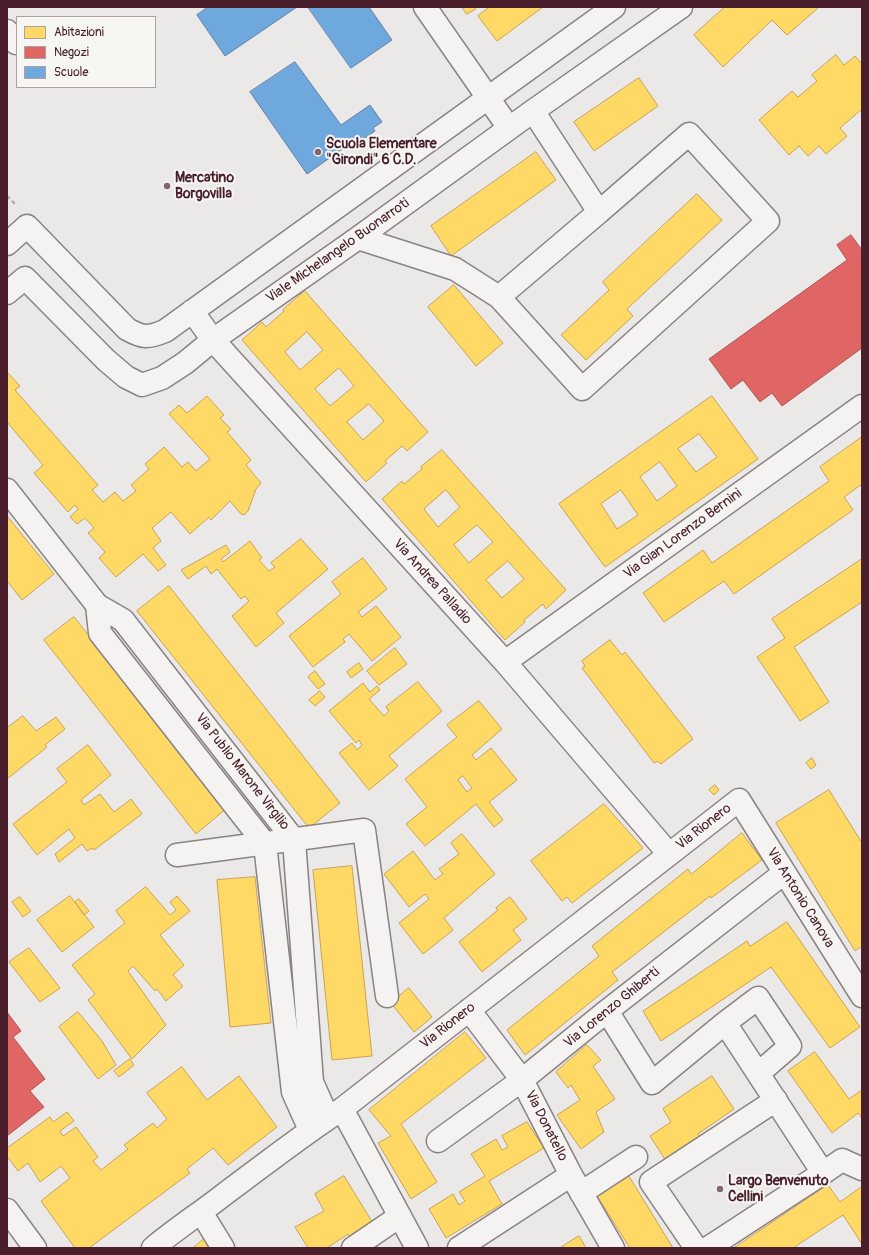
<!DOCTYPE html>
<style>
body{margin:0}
#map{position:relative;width:869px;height:1255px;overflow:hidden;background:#ebe9e7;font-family:Pangolin,sans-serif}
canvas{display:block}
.frame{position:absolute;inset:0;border:8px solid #4a1f2b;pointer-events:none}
.legend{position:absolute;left:16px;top:16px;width:140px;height:72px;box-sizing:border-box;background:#f6f6f2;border:1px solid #b1a0a2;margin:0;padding:5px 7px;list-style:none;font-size:12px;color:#4a1f2b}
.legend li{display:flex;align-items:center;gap:8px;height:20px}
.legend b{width:20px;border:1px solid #b1a0a2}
</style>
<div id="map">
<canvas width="869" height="1255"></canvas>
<div class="frame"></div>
<ul class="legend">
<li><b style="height:11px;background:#ffd966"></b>Abitazioni</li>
<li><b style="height:11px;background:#e06666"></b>Negozi</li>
<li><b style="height:11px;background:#6fa8dc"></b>Scuole</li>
</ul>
</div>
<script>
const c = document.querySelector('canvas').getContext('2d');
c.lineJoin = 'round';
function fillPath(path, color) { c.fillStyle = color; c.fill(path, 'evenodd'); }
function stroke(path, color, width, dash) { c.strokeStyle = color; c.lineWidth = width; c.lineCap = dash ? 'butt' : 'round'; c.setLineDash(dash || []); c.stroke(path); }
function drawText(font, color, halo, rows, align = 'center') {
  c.font = font + ' Pangolin,sans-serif'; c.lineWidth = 4; c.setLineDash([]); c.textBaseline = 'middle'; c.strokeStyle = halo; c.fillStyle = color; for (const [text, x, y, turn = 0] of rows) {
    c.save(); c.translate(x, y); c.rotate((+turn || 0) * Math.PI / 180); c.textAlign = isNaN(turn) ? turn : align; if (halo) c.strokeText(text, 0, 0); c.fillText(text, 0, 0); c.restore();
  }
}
const homes = new Path2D(`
 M 462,7 L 474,7 L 476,9 L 467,14 Z
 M 490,7 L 543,7 L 497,41 L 478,16 Z
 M 725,7 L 819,7 L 787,35 L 772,20 L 723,67 L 694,35 Z
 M 836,55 L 844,65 L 855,56 L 862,64 L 862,109 L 840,128 L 847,136 L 826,154 L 819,146 L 808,156 L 799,146 L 789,155 L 759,120 L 792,91 L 798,97 L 817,81 L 812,75 Z
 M 639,78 L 658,106 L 594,151 L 574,122 Z
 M 536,152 L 556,180 L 451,256 L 431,226 Z
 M 697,194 L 722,220 L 627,309 L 633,316 L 586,360 L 561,335 L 609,290 L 603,282 Z
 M 454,285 L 503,343 L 476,366 L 428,307 Z
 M 305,291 L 428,432 L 407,451 L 402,446 L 385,461 L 387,463 L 366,482 L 242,340 L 262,322 L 266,327 L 284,311 L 283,310 ZM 307,332 L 323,350 L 300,370 L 285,352 ZM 339,368 L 354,386 L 330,406 L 315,389 ZM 369,404 L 384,421 L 363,440 L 347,422 Z
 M 7,372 L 20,386 L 15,390 L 98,485 L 92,490 L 103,502 L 115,492 L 123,501 L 136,491 L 131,485 L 149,469 L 145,464 L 164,447 L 182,467 L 188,462 L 196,471 L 210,459 L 169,414 L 179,405 L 187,413 L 207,396 L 224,415 L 220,418 L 231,429 L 227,432 L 251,460 L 246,465 L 261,483 L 256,489 L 248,511 L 244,515 L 241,514 L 230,501 L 211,520 L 209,517 L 190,534 L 171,512 L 152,528 L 161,541 L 153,548 L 166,565 L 158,571 L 143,554 L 116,577 L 99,558 L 105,552 L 88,533 L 94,528 L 85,518 L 77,524 L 70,517 L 78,509 L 75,505 L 68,512 L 34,473 L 43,465 L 7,422 Z
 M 712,396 L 758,459 L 605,567 L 559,504 ZM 699,434 L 717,457 L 696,472 L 678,449 ZM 660,462 L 677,486 L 657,501 L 640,477 ZM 621,490 L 638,515 L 617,529 L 601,504 Z
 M 862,437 L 862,484 L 844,497 L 853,510 L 734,594 L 724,581 L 664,622 L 643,593 L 703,550 L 712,563 L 829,481 L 820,467 Z
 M 442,450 L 566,590 L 546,609 L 543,604 L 524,620 L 525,622 L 505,640 L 382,499 L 402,481 L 404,484 L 422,469 L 421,467 ZM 446,490 L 460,507 L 438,527 L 424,509 ZM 477,525 L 493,542 L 469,563 L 454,545 ZM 508,561 L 524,579 L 502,598 L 486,580 Z
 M 7,516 L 54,574 L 22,600 L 7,581 Z
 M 301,539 L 328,569 L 276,613 L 284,623 L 256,647 L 232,616 L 249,601 L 245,596 L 241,599 L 217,569 L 211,574 L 206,566 L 188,579 L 181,570 L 226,545 L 230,552 L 221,559 L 223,562 L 250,541 L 262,558 L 259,560 L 269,571 L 275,567 L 271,563 Z
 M 363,558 L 387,589 L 358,612 L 362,617 L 376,606 L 401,637 L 372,661 L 349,634 L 343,639 L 345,642 L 313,667 L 289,636 L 341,594 L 332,582 Z
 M 862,559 L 862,602 L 794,647 L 829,702 L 800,721 L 757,657 L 785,638 L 772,619 Z
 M 169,586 L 340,803 L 309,828 L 137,611 Z
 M 74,617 L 227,808 L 196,834 L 44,640 Z
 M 610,640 L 622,655 L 625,652 L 693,739 L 661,764 L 658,761 L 654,763 L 582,668 L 585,666 L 582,661 Z
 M 395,648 L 407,664 L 379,685 L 367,671 Z
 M 359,663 L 363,669 L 351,678 L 347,672 Z
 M 315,671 L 325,684 L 318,689 L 308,677 Z
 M 418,682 L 442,711 L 389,756 L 398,766 L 369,790 L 339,753 L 352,743 L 357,750 L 362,745 L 359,740 L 356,743 L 329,711 L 363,683 L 370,692 L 377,686 L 380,690 L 369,699 L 384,716 L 389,711 L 386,707 Z
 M 320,691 L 325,697 L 315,706 L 309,700 Z
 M 479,701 L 502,729 L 472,755 L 476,760 L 491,748 L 517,780 L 489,802 L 503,820 L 494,827 L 476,804 L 425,846 L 406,824 L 427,807 L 405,779 L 457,737 L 447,725 ZM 463,776 L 472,788 L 467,792 L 458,780 Z
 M 23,716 L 36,731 L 56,717 L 65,729 L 45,745 L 47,747 L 7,779 L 7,728 Z
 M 88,745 L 111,775 L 81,800 L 84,805 L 100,794 L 114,812 L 131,799 L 142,814 L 94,850 L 92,848 L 87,851 L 82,844 L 59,862 L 55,854 L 75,838 L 69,829 L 37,855 L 13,824 L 67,782 L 57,769 Z
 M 812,758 L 816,765 L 811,769 L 806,763 Z
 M 715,785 L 719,790 L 714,795 L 709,790 Z
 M 829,790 L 862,843 L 862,946 L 855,951 L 776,823 Z
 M 604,804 L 643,848 L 572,903 L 567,897 L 562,901 L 531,861 Z
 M 742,833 L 762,860 L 711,898 L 710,896 L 612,972 L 618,980 L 525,1055 L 507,1030 L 599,956 L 592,946 L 688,869 L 691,874 Z
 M 462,834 L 495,874 L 444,918 L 453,930 L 423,954 L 399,923 L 429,899 L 425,894 L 409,907 L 384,874 L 413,851 L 435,880 L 443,874 L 439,869 L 459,854 L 451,843 Z
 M 352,866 L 372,1056 L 332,1060 L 313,870 Z
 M 255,877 L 271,1023 L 230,1027 L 217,880 Z
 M 146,887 L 170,915 L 176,910 L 170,902 L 177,896 L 190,911 L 160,935 L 184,965 L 173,975 L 183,986 L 166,1001 L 157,989 L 155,991 L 133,966 L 128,971 L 166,1025 L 132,1059 L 88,1000 L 95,994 L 72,965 L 125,923 L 116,911 Z
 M 70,896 L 94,927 L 62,952 L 37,920 Z
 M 20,897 L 31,911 L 23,917 L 12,902 Z
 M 510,897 L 527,919 L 513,930 L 521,940 L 482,972 L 459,942 L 498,910 L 496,908 Z
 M 79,899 L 89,911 L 84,915 L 75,902 Z
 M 787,922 L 860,1027 L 830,1048 L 771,967 L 661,1041 L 643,1011 L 747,941 L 750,946 Z
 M 29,948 L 60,988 L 40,1002 L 9,962 Z
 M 409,988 L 432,1017 L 414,1032 L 391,1003 Z
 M 78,1012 L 102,1041 L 116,1065 L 98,1079 L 59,1027 Z
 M 465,1032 L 486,1058 L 401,1124 L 437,1182 L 411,1199 L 378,1143 L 391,1136 L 369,1110 Z
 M 587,1045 L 601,1060 L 593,1066 L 615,1099 L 596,1112 L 604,1132 L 581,1149 L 557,1115 L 580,1100 L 571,1085 L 568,1088 L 556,1072 Z
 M 815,1052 L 849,1099 L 862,1090 L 862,1118 L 858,1113 L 832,1133 L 788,1071 Z
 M 130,1059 L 134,1065 L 119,1077 L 114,1071 Z
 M 182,1067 L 207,1100 L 239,1076 L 277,1127 L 228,1165 L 213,1148 L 187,1169 L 190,1173 L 89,1248 L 75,1248 L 41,1201 L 70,1178 L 61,1166 L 40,1182 L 28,1163 L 18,1171 L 7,1156 L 7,1148 L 50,1117 L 53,1122 L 67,1112 L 74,1121 L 60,1131 L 63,1136 L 76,1127 L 98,1157 L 93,1161 L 101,1170 L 128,1149 L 124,1145 L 153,1123 L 157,1128 L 167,1119 L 147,1093 Z
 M 712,1076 L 734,1109 L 698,1134 L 702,1140 L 668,1164 L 650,1136 L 671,1122 L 663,1109 Z
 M 527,1122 L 544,1148 L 489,1181 L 502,1204 L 446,1238 L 429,1209 L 453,1194 L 459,1205 L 465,1201 L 459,1192 L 485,1176 L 471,1154 L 496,1139 L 502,1150 L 508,1147 L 502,1136 Z
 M 627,1173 L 673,1248 L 630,1248 L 595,1193 Z
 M 344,1176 L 376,1228 L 352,1242 L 348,1234 L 327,1248 L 308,1248 L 295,1227 L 324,1211 L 315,1194 Z
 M 828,1185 L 840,1202 L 861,1187 L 862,1188 L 862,1244 L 843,1215 L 793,1248 L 734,1248 Z
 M 579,1236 L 586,1248 L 560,1248 Z
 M 204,1239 L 209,1248 L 193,1248 Z`);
fillPath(homes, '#ffd966');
stroke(homes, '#c9a154', 1);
const shops = new Path2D(`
 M 851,235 L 862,250 L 862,348 L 782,406 L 772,393 L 760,402 L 743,380 L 731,389 L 709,359 L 847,260 L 837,245 Z
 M 7,1012 L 21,1031 L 13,1037 L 45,1079 L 30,1091 L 44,1107 L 7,1136 Z`);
fillPath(shops, '#e06666');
stroke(shops, '#b35154', 1);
const schools = new Path2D(`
 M 208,7 L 297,7 L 225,56 L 197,15 Z
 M 308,7 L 369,7 L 392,40 L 351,68 Z
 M 295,62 L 341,125 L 370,105 L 382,122 L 373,128 L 375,131 L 353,146 L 351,143 L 307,174 L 250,92 Z`);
fillPath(schools, '#6fa8dc');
stroke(schools, '#647fa7', 1);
const minor = new Path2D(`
 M 425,7 L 509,128
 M 7,31 L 16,43
 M 358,238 L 455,269 L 499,297 L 582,389 L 768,221 L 689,134 L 599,212 L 533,111
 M 7,244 L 27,226 L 127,329 C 143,338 148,338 165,331 L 614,7
 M 7,293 L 25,278 L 106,360 L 126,377 L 142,385 L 162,378 L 185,363 L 213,340 L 358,238 L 533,111 L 681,7
 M 499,297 L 599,212
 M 192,311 L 213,340 L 505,662 L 669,854
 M 7,490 L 97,605 L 123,620 L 294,840 L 312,1082 L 328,1118
 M 97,605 L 100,633 L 265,844 L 293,1092 L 310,1130
 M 505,662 L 862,406
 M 177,855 L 364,830 L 387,996
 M 469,1010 L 522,1080 L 571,1175 L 613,1248
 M 607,1011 L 652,1083 L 725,1023 L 823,1173 L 842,1160 L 862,1169
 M 725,1023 L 758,998 L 790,1046 L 759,1073
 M 342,1109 L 417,1248
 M 438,1141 L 522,1080 L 607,1011 L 784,873
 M 581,1193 L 636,1157
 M 7,1210 L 35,1248
 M 201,1212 L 223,1248
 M 153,1248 C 177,1228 202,1212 226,1193 C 264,1165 302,1135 342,1109 L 739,800 L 862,996
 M 353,1248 L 400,1216
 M 459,1248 L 571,1175
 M 696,1248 L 651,1182 L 776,1100
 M 708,1248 L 823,1173`);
stroke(minor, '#8b8283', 25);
stroke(new Path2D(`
 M 7,196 L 17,206`), '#b5b0b0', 2.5, [4, 3]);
stroke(minor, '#f4f3f1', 22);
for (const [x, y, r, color] of [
 [318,152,4,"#82666d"],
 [167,186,4,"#82666d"],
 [720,1189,4,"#82666d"]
]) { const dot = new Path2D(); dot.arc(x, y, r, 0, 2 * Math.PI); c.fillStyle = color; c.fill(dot); stroke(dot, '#f6f6f2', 1.5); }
drawText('bold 14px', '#4a1f2b', '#f6f6f2', [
 ["Scuola Elementare",326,144],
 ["\"Girondi\" 6 C.D.",326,160],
 ["Mercatino",175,178],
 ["Borgovilla",175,194],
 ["Largo Benvenuto",728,1181],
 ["Cellini",728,1197]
], 'left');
drawText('14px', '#4a1f2b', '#f6f6f2', [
 ["Viale Michelangelo Buonarroti",338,251,-35],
 ["Via Gian Lorenzo Bernini",683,534,-36],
 ["Via Andrea Palladio",432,582,48],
 ["Via Publio Marone Virgilio",242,772,52],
 ["Via Rionero",704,827,-38],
 ["Via Antonio Canova",800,898,58],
 ["Via Lorenzo Ghiberti",612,1008,-39],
 ["Via Rionero",448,1026,-38],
 ["Via Donatello",546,1126,63]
]);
</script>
